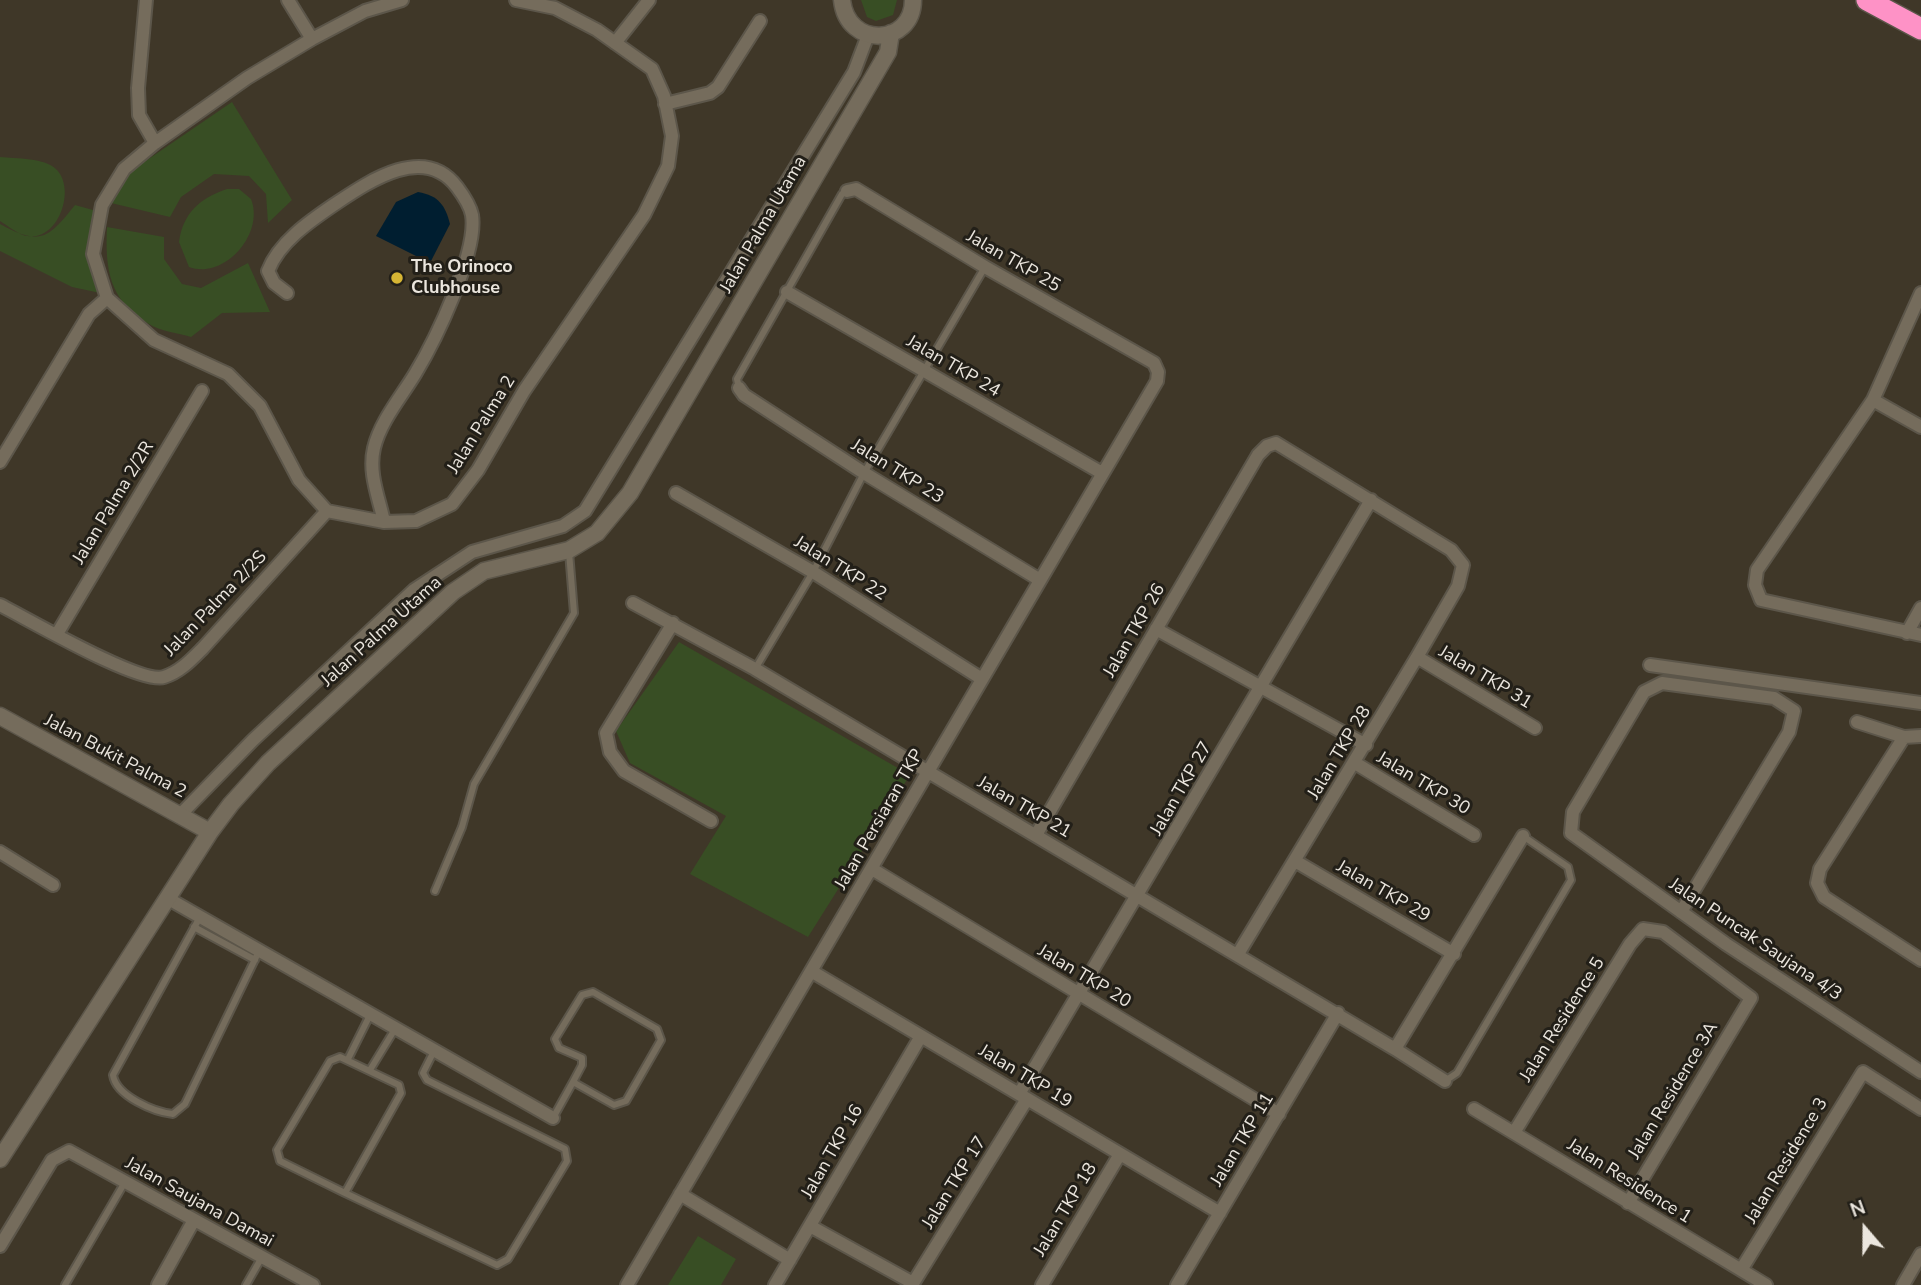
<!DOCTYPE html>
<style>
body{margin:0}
#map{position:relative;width:1921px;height:1285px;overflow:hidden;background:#3f3728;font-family:"Nunito Sans",sans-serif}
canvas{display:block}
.north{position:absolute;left:1830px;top:1194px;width:70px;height:70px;-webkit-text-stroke:5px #221f18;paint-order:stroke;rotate:340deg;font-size:19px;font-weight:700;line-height:28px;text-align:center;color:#ebe6de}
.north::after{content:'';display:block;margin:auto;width:24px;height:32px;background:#ebe6de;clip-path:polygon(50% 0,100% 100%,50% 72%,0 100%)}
</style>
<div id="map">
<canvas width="1921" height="1285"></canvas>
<div class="north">N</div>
</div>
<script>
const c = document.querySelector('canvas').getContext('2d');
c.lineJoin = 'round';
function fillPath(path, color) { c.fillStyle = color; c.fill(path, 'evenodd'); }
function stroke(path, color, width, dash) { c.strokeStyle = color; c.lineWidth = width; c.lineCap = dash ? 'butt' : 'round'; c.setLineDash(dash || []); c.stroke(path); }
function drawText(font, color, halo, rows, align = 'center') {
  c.font = font + ' "Nunito Sans",sans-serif'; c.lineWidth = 6; c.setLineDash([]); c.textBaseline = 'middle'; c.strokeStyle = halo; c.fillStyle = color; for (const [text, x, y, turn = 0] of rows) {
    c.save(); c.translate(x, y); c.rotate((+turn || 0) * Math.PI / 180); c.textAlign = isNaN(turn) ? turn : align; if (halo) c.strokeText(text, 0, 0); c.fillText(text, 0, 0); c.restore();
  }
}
fillPath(new Path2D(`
 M 861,0 L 897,0 L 893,15 L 876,21 L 867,17 Z
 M 232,102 L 292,200 L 268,223 L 266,194 L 249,176 L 214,174 L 181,197 L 170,217 L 111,203 L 131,171 Z
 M 0,157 C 16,159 45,157 57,170 C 77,192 56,246 23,235 C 15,232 7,225 0,221 Z
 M 227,189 L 239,189 L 251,199 C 265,234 224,280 189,267 L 179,242 C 183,213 200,198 227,189 Z
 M 75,205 L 100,212 L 93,254 L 105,294 L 72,287 L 0,251 L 0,224 C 40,246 48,239 75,205 Z
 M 107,227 L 164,237 L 164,259 L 182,284 L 201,288 L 248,263 L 270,312 L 222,313 L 191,337 C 178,333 160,331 149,324 C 109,301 105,269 107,227 Z
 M 679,642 L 910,775 L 808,937 L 690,874 L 726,816 L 630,763 L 616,731 Z
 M 698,1236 L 736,1259 L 721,1285 L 668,1285 Z`), '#384e24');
fillPath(new Path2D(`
 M 418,192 C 439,196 445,205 450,224 L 430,263 L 376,236 L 396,202 Z`), '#001e30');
const service = new Path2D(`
 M 739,388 L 737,379 L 842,194 L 847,191
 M 755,669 L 813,572 L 864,473 L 985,267
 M 435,891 L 462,827 L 474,784 L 574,613 L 569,552
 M 200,917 L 113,1075 C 116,1096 154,1112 173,1114 L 185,1104 L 259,951
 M 194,927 L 255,960
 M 340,1057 L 399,1085 L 401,1093 L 345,1193 L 280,1161 L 277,1150 L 330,1061 Z
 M 348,1059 L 370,1015
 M 370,1070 L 395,1029
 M 1445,1081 L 1457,1073 L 1571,880 L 1568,867 L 1523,836
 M 553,1118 L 573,1082 L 614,1105 L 626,1101 L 661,1040 L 657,1029 L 593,992 L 582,995 L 555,1039 L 559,1048 L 582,1058 L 582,1065 L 573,1082
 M 345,1193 L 497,1265 L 508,1259 L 567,1161 L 565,1149 L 427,1080 L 423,1073 L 434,1051
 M 65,1285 L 125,1182
 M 246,1285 L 262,1257`);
const minor = new Path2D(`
 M 146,0 L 138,88 L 139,115 L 155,143
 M 288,0 L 312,39
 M 402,0 L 365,11 L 312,39 L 247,78 L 155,143 L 124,169 L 102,205 L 93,254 L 107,298 L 154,340 L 228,374 L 260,406 L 299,480 L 327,511 L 384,522 L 416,521 L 452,504 L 478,470 L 524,391 L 644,215 L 668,166 L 672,136 L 664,96 L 652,69 L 597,30 L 555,8 L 516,0
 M 615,43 L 649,0
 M 665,104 L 710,93 L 718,87 L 760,21
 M 787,292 L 1102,473
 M 287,293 L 274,283 L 268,271 C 279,242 310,221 335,204 C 368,182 424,143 457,187 C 463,195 470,205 472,215 C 478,252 435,341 415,374 C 401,397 380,422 374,448 C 368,473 379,498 384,522
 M 1921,293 L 1873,400 L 1757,570 L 1755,585 L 1761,600 L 1921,635
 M 739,388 L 744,395 L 864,473 L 1040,580
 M 1873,400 L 1921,427
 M 0,462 L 89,314 L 107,298
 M 676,493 L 813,572 L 982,679
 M 633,603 L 755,669 L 1395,1049
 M 0,605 C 28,619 140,685 164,677 C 180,672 191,660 203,648 L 327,511
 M 673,623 L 606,733 L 610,752 L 624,771 L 711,821
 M 1156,629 L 1366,745
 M 1907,633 L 1921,608
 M 57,634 L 202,391
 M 1417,657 L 1535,728
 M 1650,665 L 1921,703
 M 1857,722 L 1904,737 L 1921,736
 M 1904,737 L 1820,869 L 1817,883 L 1824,897 L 1921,960
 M 1355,763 L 1474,835
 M 181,814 L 253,740 L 414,590 L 472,552 L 563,526 L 585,511 L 854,72 L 868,35
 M 1036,835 L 1258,455 L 1267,446 L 1276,443 L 1451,550 L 1463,565 L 1458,586 L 1417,657 L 1238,954
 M 0,852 L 53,885
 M 1295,861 L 1454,954
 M 872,869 L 1279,1114
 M 167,898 L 553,1118
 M 1681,912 L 1789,732 L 1794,711 L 1774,698 L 1662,683 L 1644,692 L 1573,812 L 1571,833 L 1726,944 L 1921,1072
 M 811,971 L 1220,1213
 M 1445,1081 L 1395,1049 L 1523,836
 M 1019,1094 L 1371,500
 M 1474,1109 L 1766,1285
 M 1515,1131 L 1630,944 L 1643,929 L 1663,932 L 1751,998 L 1628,1203
 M 680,1194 L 790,1260
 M 810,1226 L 913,1283
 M 0,1246 L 52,1160 L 69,1151 L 313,1285
 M 1741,1270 L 1863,1072 L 1921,1109
 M 158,1285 L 194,1220
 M 627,1285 L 1157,381 L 1158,372 L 1154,363 L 985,267 L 856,189 L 847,191
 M 775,1285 L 921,1036
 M 912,1285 L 1027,1099
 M 1042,1285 L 1120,1154
 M 1177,1285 L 1338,1013
 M 1903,1285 L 1921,1254`);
const tertiary = new Path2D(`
 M 842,0 C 847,49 913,46 913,0
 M 0,716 L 210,832
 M 0,1159 L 210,832 L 231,804 L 268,763 L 453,592 L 484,571 L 569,550 L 597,533 L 630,493 L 888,52 L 891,33`);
const motorway = new Path2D(`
 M 1867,0 L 1921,29`);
stroke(service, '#5c564a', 10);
stroke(minor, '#5c564a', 16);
stroke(tertiary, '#5c564a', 19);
stroke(motorway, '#5c564a', 24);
stroke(service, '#756c5c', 6);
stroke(minor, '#756c5c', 12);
stroke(tertiary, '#756c5c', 16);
stroke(motorway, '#fe92c6', 21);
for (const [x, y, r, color] of [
 [397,278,7,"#d6b534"]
]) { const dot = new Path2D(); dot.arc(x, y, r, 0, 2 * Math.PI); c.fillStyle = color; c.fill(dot); stroke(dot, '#221f18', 2.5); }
drawText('18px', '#ebe6de', '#221f18', [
 ["Jalan Palma Utama",764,225,-60],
 ["Jalan TKP 25",1013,262,30],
 ["Jalan TKP 24",953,367,30],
 ["Jalan Palma 2",482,425,-58],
 ["Jalan TKP 23",897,472,32],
 ["Jalan Palma 2/2R",114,503,-59],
 ["Jalan TKP 22",840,569,32],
 ["Jalan Palma 2/2S",216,604,-46],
 ["Jalan TKP 26",1135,631,-60],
 ["Jalan Palma Utama",382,632,-42],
 ["Jalan TKP 31",1485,678,31],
 ["Jalan TKP 28",1340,753,-59],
 ["Jalan Bukit Palma 2",115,757,28],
 ["Jalan TKP 30",1423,784,31],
 ["Jalan TKP 27",1182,789,-60],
 ["Jalan TKP 21",1024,808,30],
 ["Jalan Persiaran TKP",880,820,-60],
 ["Jalan TKP 29",1383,892,30],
 ["Jalan Puncak Saujana 4/3",1755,940,34],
 ["Jalan TKP 20",1084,977,31],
 ["Jalan Residence 5",1563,1020,-58],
 ["Jalan TKP 19",1025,1077,31],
 ["Jalan Residence 3A",1674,1091,-59],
 ["Jalan TKP 11",1243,1140,-59],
 ["Jalan TKP 16",833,1152,-60],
 ["Jalan Residence 3",1787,1161,-59],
 ["Jalan Residence 1",1629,1182,32],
 ["Jalan TKP 17",955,1183,-58],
 ["Jalan Saujana Damai",199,1203,29],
 ["Jalan TKP 18",1066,1210,-59]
]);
drawText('bold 18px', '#ebe6de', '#221f18', [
 ["The Orinoco",411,268],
 ["Clubhouse",411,289]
], 'left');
</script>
